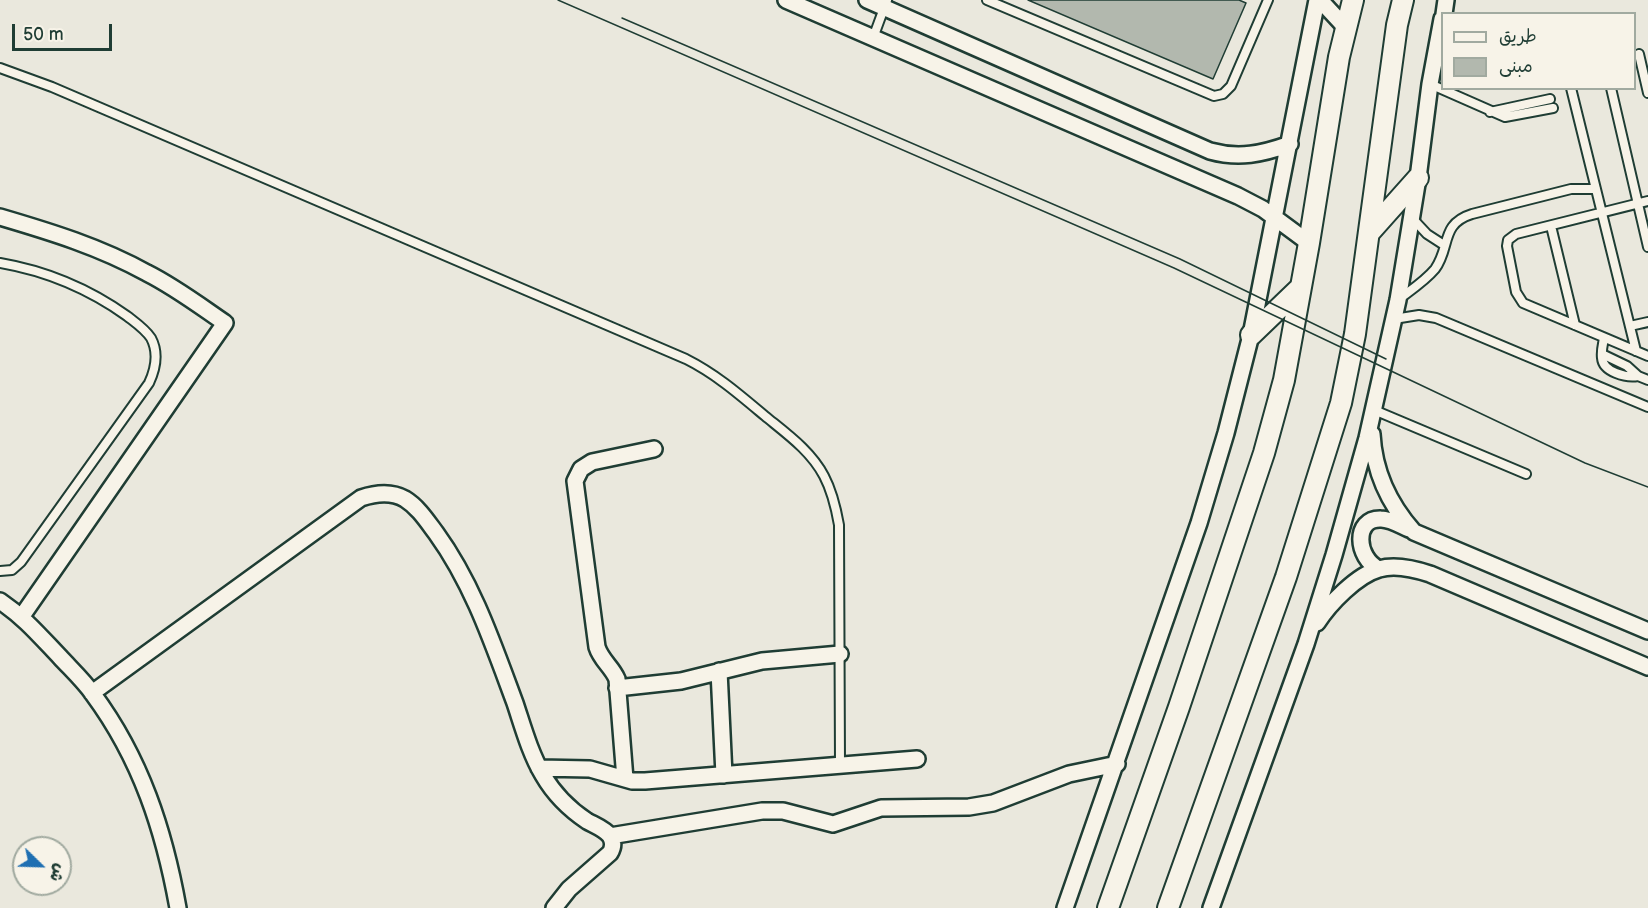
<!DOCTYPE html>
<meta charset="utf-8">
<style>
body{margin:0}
#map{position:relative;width:1648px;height:908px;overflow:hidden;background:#eae8dd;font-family:"Balsamiq Sans","Playpen Sans Arabic",sans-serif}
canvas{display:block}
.legend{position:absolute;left:1441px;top:12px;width:195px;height:78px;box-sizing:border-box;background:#f7f3e8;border:2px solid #a1aaa0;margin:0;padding:8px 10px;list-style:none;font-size:18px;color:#1f3d34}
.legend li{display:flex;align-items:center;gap:12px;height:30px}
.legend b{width:30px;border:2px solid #a1aaa0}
.north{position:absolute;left:12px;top:836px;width:60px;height:60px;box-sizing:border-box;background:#f7f3e8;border:2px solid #a1aaa0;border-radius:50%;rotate:113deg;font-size:16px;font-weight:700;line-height:24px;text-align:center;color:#1f3d34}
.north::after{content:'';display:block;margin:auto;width:21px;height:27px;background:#1f6fb2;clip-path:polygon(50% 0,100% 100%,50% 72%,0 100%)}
.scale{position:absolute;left:12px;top:24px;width:100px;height:27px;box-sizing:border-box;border:3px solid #1f3d34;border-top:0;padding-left:8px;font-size:18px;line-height:21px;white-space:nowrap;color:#1f3d34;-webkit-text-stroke:4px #f7f3e8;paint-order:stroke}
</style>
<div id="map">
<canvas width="1648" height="908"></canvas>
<ul class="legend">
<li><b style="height:8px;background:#f7f3e8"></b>طريق</li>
<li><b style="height:16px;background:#b2b8ae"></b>مبنى</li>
</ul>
<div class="north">ش</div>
<div class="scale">50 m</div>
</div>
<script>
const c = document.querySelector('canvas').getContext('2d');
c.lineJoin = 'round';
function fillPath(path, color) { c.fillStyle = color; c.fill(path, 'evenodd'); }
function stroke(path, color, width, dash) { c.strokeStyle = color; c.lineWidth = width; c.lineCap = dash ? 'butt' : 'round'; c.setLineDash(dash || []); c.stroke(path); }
const building = new Path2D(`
 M 1028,0 L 1239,0 L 1246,3 L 1213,79 Z`);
fillPath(building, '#b2b8ae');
stroke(building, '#1f3d34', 1.5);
const service = new Path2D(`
 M 987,0 L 1214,96 L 1223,94 L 1231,86 L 1268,0
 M 873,38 L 887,0
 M 1639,54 L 1648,93
 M 0,68 L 52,87 L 686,359 C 716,374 740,395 765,416 C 787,434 811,451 824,476 C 832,491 836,508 839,525 L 840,765
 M 1430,84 L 1505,117 L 1553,108
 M 1571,88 L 1636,351
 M 1611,88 L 1648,247
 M 1490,112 L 1550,99
 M 1648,201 L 1516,234 L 1508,240 L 1507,246 L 1516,292 L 1523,303 L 1648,356
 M 1412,218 L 1427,234 L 1444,245
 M 1551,226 L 1575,325
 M 0,263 C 47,271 89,289 127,316 C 136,323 145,329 151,338 C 159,353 156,368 149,383 L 21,562 L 12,570 L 0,571
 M 1399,299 C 1411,290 1425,281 1435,269 C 1451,247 1440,224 1472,214 L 1571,189 L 1596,189
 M 1394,319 L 1419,315 L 1436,318 L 1648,407
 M 1630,326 L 1648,322
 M 1604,338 C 1603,344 1601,351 1602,358 C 1603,372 1626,378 1638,376
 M 1602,354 L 1627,366 L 1638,376 L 1648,380
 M 1374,410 L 1526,474`);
const minor = new Path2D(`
 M 786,0 L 1238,196 L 1263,209 L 1309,243
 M 867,0 L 1210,151 C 1239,159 1262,154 1290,144
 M 1320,0 L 1346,28
 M 1444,14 L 1446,0
 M 0,217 C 51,232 100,247 147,273 C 175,287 200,306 225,323 L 22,616
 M 1372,434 C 1374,472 1389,504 1414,532 L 1648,631
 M 1379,569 C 1356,558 1353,518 1381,519 C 1390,519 1400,525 1409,529
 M 0,601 C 25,618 39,635 60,657 C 71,669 84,681 93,694 C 141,759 164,830 178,908
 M 1317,623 C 1329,604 1357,575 1379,569 C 1395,564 1415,569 1430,574 L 1648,667
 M 719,671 L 724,775
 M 617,688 L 681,681 L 762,661 L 840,654
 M 92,693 L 361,498 C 376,493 391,491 405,499 C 418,507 427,521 436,533 C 473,584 493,644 515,703 C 523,727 530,753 543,775 C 554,794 569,809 587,821 C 594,825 605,829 610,836 C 614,842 613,848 610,853 L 569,889 L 554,908
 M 539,768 L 590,769 L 632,781 L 645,781 L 917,759
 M 625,779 L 617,679 C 612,667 601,660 597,647 L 575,481 L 581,469 L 592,462 L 654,449
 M 610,836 L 762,811 L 783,811 L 833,824 L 881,808 L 969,807 L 993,803 L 1069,774 L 1117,764
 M 1065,908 L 1199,523 L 1226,433 L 1251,335 L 1317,0
 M 1211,908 L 1306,644 L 1334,555 L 1367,438 L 1398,300 L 1418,178 L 1430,84 L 1442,19`);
const secondary = new Path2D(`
 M 1369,233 L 1418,178
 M 1251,335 L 1301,287
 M 1108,908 L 1179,707 L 1264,453 L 1284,380 L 1309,243 L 1339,57 L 1353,0
 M 1168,908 L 1286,577 L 1341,403 L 1355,334 L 1397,25 L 1403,0`);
stroke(service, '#1f3d34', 12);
stroke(minor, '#1f3d34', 20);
stroke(secondary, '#1f3d34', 24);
stroke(service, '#f7f3e8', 8);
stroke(minor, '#f7f3e8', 15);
stroke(secondary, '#f7f3e8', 20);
stroke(new Path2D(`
 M 558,0 L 1174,268 L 1585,463 L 1648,487
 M 622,18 L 1180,259 L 1386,359`), '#1f3d34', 1.5);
</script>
